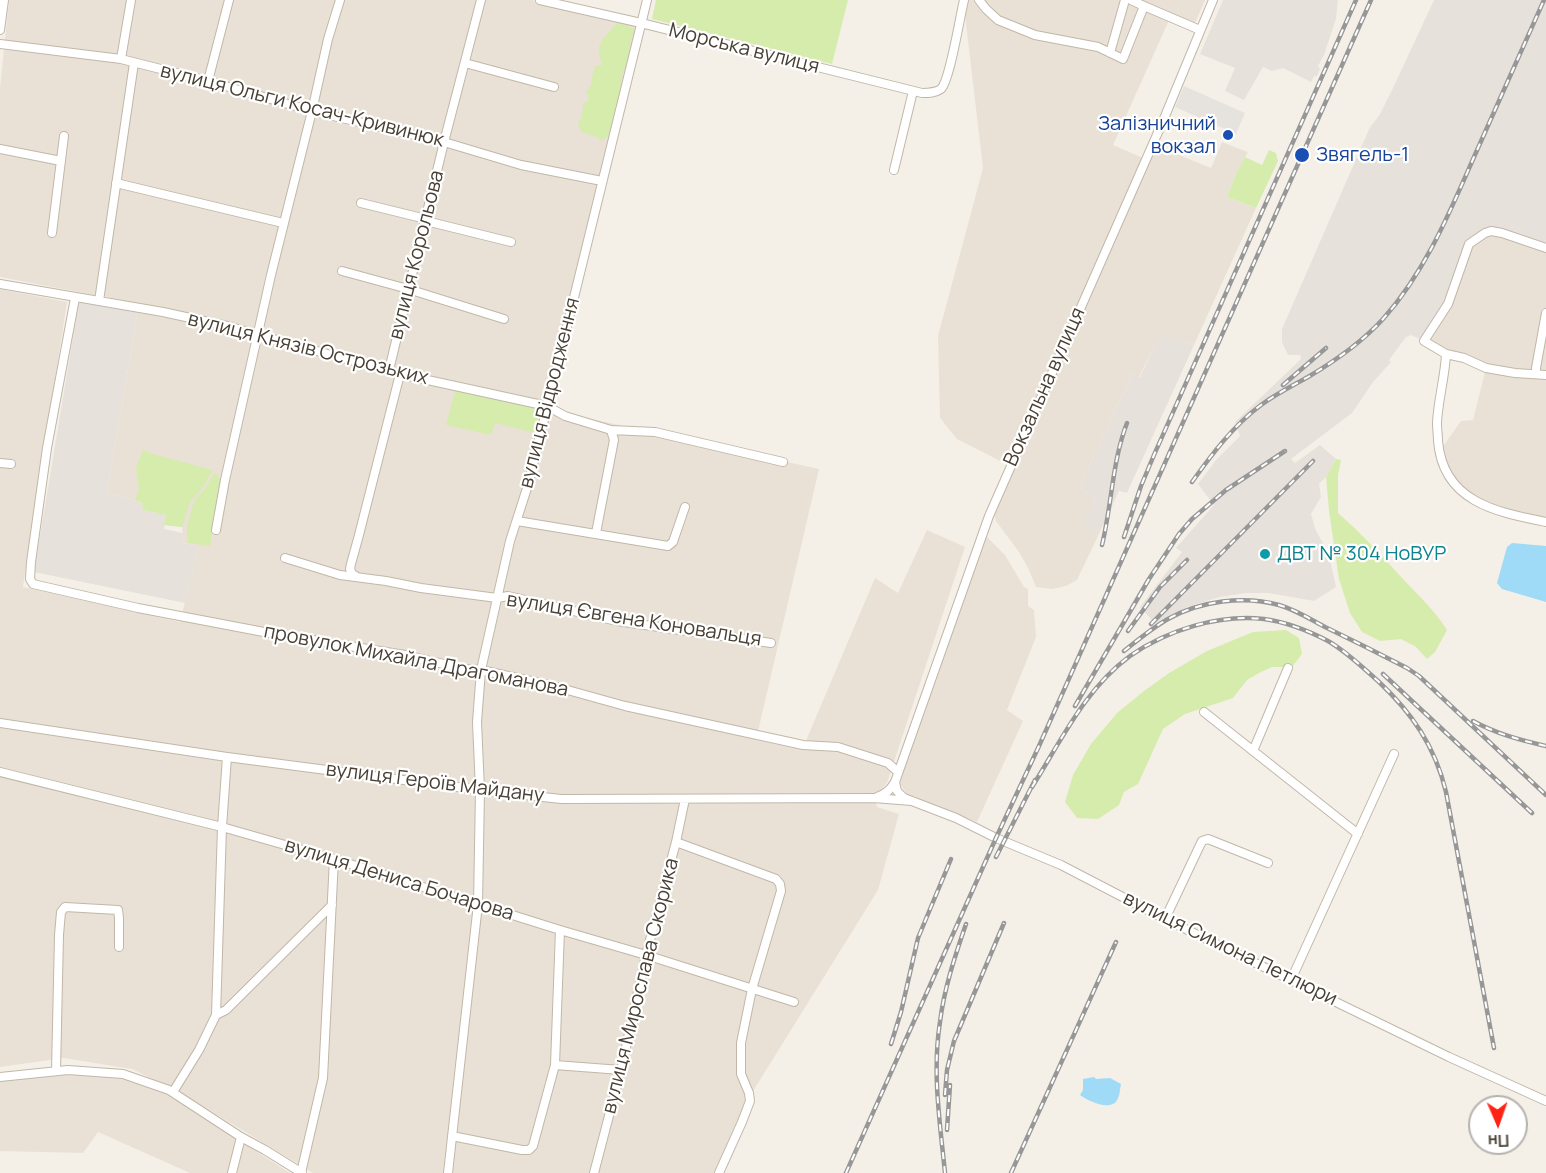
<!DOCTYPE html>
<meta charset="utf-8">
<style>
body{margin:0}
#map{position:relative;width:1546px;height:1173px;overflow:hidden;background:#f5f0e7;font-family:Manrope,sans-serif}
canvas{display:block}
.north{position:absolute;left:1468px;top:1095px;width:60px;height:60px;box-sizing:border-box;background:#fff;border:2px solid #b6b3ae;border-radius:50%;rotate:178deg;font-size:16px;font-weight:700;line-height:24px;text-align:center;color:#494035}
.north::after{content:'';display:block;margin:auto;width:21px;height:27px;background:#ff2314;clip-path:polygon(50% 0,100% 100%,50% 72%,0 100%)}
</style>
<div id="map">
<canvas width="1546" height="1173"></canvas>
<div class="north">Пн</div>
</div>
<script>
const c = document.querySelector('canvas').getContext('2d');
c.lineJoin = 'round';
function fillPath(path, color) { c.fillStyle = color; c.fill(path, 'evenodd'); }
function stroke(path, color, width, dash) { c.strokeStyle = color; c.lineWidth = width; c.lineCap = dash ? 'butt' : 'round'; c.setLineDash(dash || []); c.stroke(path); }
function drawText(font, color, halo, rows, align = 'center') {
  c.font = font + ' Manrope,sans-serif'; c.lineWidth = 4.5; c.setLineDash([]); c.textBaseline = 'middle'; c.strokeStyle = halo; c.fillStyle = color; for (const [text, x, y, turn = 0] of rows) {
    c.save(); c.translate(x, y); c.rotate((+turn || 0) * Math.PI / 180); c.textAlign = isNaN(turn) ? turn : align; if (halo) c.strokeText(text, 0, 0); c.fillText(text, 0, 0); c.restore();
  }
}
fillPath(new Path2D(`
 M 9,0 L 532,0 L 637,26 L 597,192 L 545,401 L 382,365 L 248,328 L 104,296 L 94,295 L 0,277 L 0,88 Z
 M 969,0 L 1205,0 L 1193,28 L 1170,18 L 1113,145 L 1150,161 L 1157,146 L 1211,168 L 1222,142 L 1245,151 L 1248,152 L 1235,176 L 1227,197 L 1256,208 L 1194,345 L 1161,333 L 1139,377 L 1132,374 L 1079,488 L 1095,498 L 1083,525 L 1098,536 L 1077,580 L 1066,586 L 1052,589 L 1036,587 L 1028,568 L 1019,552 L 996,521 L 992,508 L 1010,466 L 957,439 L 940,418 L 938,336 L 983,168 L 965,15 Z
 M 1491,231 L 1546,248 L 1546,522 L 1509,515 L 1463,493 L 1439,452 L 1461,421 L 1473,420 L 1486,368 L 1424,341 L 1466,249 Z
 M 0,289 L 67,302 L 23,587 L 180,622 L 199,546 L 184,543 L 182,527 L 164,525 L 166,515 L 143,510 L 142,502 L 107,493 L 138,310 L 551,410 L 819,469 L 756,740 L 802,750 L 875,578 L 898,593 L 927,530 L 965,547 L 888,780 L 882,790 L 874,793 L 877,807 L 899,814 L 878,890 L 745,1104 L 715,1173 L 313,1173 L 181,1093 L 132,1069 L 64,1058 L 0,1067 Z
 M 985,535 L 1005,555 L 1024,587 L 1028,589 L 1028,606 L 1034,610 L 1036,637 L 1007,710 L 1023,721 L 977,822 L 908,795 L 900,784 L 901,774 Z
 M 59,1074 L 120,1077 L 167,1094 L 290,1173 L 190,1173 L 98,1132 L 83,1153 L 0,1151 L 0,1080 Z`), '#e9e1d5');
fillPath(new Path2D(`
 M 1223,0 L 1338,0 L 1336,19 L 1324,55 L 1318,66 L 1320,69 L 1317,76 L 1314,76 L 1311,82 L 1283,68 L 1272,71 L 1263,67 L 1244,100 L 1225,91 L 1235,68 L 1200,54 Z
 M 1434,0 L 1546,0 L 1546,246 L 1491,231 L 1469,244 L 1448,304 L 1424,341 L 1411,335 L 1406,337 L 1389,360 L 1391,362 L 1373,382 L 1352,413 L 1291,459 L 1295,463 L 1320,445 L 1336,459 L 1326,477 L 1319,484 L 1321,497 L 1311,514 L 1316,531 L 1328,551 L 1336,587 L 1314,601 L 1268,593 L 1246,593 L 1220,597 L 1187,607 L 1159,628 L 1140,607 L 1182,552 L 1176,548 L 1214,505 L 1198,484 L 1216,460 L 1240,436 L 1235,422 L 1301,359 L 1300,355 L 1288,355 L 1282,342 L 1282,329 L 1370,127 L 1379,116 L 1393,88 Z
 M 79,301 L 138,310 L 107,493 L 142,502 L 143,510 L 166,515 L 164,529 L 183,533 L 184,543 L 199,546 L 185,603 L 34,572 Z
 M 1161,332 L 1194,345 L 1127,493 L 1119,491 L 1098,536 L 1082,525 L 1095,498 L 1079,488 L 1132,374 L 1140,377 Z`), '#e7e1dc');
fillPath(new Path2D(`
 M 656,0 L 848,0 L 832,64 L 652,19 Z
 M 618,22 L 627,25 L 629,27 L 634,28 L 635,32 L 632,36 L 627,64 L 622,74 L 621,92 L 617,102 L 610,132 L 608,136 L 601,141 L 597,137 L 582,132 L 578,124 L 582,116 L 581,113 L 584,110 L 582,105 L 589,99 L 586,92 L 592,84 L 591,81 L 595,66 L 602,65 L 599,54 L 599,46 L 602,44 L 602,40 Z
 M 1269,150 L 1276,153 L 1278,161 L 1256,208 L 1227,197 L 1235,176 L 1245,157 L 1262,165 Z
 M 455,391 L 537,408 L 541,410 L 535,433 L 495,423 L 491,435 L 446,425 Z
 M 143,449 L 149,453 L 213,470 L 203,487 L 190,502 L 182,527 L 164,525 L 166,515 L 143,510 L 142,502 L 135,500 L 139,489 L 136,468 Z
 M 1336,459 L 1341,460 L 1338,475 L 1338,513 C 1362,534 1383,557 1404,580 C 1419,596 1436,612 1447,630 L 1435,652 L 1427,659 L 1416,647 L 1401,639 L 1380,641 L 1362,632 L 1350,613 L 1339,579 L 1329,511 L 1326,477 Z
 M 215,472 L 221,481 L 210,546 L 187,543 L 187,527 L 193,504 L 198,496 L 204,490 Z
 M 1286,630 L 1299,638 L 1302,654 L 1292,667 L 1272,667 L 1259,673 L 1247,680 L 1233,698 L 1185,714 L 1163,729 L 1138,784 L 1124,792 L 1119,805 L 1098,819 L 1077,818 L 1065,802 L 1073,775 L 1091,744 L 1117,713 L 1144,691 L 1169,673 L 1207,651 L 1253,632 Z`), '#d5ecad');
fillPath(new Path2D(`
 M 1184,86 L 1245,113 L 1236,134 L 1175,107 Z`), '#e6e3df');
fillPath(new Path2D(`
 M 1512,543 L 1546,546 L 1546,602 L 1502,589 L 1497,583 L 1507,547 Z
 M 1094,1077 L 1096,1079 L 1110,1078 L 1121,1084 C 1120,1088 1120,1094 1118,1098 C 1113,1113 1088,1101 1080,1095 L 1083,1090 L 1083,1079 Z`), '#9fdaf6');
const minor = new Path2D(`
 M 540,0 L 641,23 L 922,93 C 929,93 935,93 941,89 C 950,80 960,16 964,0
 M 979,0 L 986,9 L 998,20 L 1035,35 L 1098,47 L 1123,59 L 1144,6 L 1200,30
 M 1131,0 L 1144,6
 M 0,30 L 4,0
 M 0,44 L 121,59 L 208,81 L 312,111 L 444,142 L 521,165 L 602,181
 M 1110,53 L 1125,0
 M 121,59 L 131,0
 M 465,63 L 554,87
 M 208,81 L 229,0
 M 0,149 L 61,161
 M 894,170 L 913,91
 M 116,183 L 283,223
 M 361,203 L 426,219
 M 426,221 L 511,242
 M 52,233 L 64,136
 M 1546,248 L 1502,233 L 1491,231 L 1485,233 L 1469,244 L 1448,304 L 1424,341 L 1446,354 L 1464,358 L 1486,368 L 1515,373 L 1546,375
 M 342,271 L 408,289 L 504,319
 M 0,284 L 163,312 L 227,326 L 400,374 L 547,406 L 565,416 L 611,430 L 655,432 L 783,462
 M 75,298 L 47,448 L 31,562 L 30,579 L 33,584 L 138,608 L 269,633 L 405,655 L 465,669 L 481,670 L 553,686 L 625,706 L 803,745 L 838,747 L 888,763 L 898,772
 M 99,301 L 134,63
 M 1446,354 C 1445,377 1438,400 1437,423 C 1437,429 1438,435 1438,441 C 1443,502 1496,512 1546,522
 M 389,370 L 444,142 L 481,0
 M 1536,374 L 1536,368 L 1546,313
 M 0,463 L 11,464
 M 517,521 L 668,546 L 673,542 L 685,507
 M 216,530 L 225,480 L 271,275 L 312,111 L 328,39 L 340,0
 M 596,533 L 614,440 L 611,430
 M 285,558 L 340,575 L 386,581 L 421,588 L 497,598 L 508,596 L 617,621 L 771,643
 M 356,576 L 352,574 L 350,569 L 351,564 L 359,535 L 400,374
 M 1204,712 L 1358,834
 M 0,723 L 227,757 L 480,790 L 561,799 L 873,798 L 912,801
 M 1253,751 L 1288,668
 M 0,772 L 222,827 L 334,859 L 560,930 L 646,955 L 794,1002
 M 895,782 L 989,516 L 1163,121 L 1213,0
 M 877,797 C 886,794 890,790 895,782 L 897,791 L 904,798 L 956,818 L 996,838 L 1061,865 L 1165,919 L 1449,1057 L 1546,1101
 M 676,842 L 776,879 L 780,884 L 781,891 L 752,989 L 741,1043 L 741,1074 L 749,1093 L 750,1101 L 742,1122 L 719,1173
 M 1165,919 L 1202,841 L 1208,839 L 1268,863
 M 1291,980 L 1394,754
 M 216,1015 L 222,827 L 227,757
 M 555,1065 L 621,1070
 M 56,1071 L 59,935 L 61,912 L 65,907 L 118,910 L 119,918 L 119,947
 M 0,1077 L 68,1070 L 123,1074 L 169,1090 L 241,1137 L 265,1150 L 302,1173
 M 173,1092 L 199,1050 L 216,1015 L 226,1010 L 332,905
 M 452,1136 L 522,1150 L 529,1150 L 533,1146 L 555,1065 L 560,930
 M 232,1173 L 241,1137
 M 301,1173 L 323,1078 L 334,859
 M 448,1173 L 478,904 L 480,790 L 477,722 L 481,670 L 510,541 L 528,485 L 647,0
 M 594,1173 L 621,1070 L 646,955 L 676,842 L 685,799`);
stroke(minor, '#c1b7a9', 10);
stroke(minor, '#fff', 8);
const rail = new Path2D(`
 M 1283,385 L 1326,348
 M 1192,482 C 1212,454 1233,426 1261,405 C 1276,394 1292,386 1308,377 C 1335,361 1362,342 1383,319 C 1425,272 1449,214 1474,157 C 1497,105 1521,52 1544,0
 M 1124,537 L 1141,486 L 1154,455 L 1356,0
 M 1102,545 C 1112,504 1112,462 1127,423
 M 1151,624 L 1313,461
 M 1128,631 L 1160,587 L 1187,560
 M 1124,651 C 1138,640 1152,628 1168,619 C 1200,601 1244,595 1279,605 C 1296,610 1310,619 1325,627 C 1352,640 1380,654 1407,668 L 1419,676 L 1546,795
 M 1383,674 L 1532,813
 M 1075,706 L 1149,579 L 1179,534 L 1192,519 L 1226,490 L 1285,451
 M 1473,721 C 1497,734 1520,740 1546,746
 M 1032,787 C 1061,741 1085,689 1130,656 C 1167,630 1219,614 1264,619 C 1286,622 1309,631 1328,641 C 1347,652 1362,667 1378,681 C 1412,713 1435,746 1446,792 L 1494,1048
 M 996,857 L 1035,780
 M 891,1044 L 901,1012 L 918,938 L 951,859
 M 945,1095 L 947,1070 L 954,1041 L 1004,923
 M 947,1130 L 950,1085
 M 846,1173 L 996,838 L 1039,746 L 1371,0
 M 945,1173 C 940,1123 932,1072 940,1022 C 944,989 955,956 966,924
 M 1011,1173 L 1116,942`);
stroke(rail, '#979797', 4.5);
stroke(rail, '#fff', 2, [7]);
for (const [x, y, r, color] of [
 [1228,135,6,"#1a4fb4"],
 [1302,155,8,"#1a4fb4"],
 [1265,554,6,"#0f9aa8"]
]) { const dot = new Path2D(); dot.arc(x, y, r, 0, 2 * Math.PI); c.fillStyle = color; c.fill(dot); stroke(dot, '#fff', 2); }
drawText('20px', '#494035', '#fff', [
 ["Морська вулиця",744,49,14],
 ["вулиця Ольги Косач-Кривинюк",302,106,14],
 ["вулиця Корольова",417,255,-76],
 ["вулиця Князів Острозьких",308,349,14],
 ["Вокзальна вулиця",1045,387,-66],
 ["вулиця Відродження",550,393,-76],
 ["вулиця Євгена Коновальця",634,620,9],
 ["провулок Михайла Драгоманова",416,661,11],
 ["вулиця Героїв Майдану",435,783,7],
 ["вулиця Дениса Бочарова",399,880,17],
 ["вулиця Симона Петлюри",1230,949,26],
 ["вулиця Мирослава Скорика",641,986,-76]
]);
drawText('20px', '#164399', '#fff', [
 ["Залізничний",1216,124],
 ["вокзал",1216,147],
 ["Звягель-1",1316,155,"left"]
], 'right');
drawText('20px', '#0d838f', '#fff', [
 ["ДВТ № 304 НоВУР",1277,554]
], 'left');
</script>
